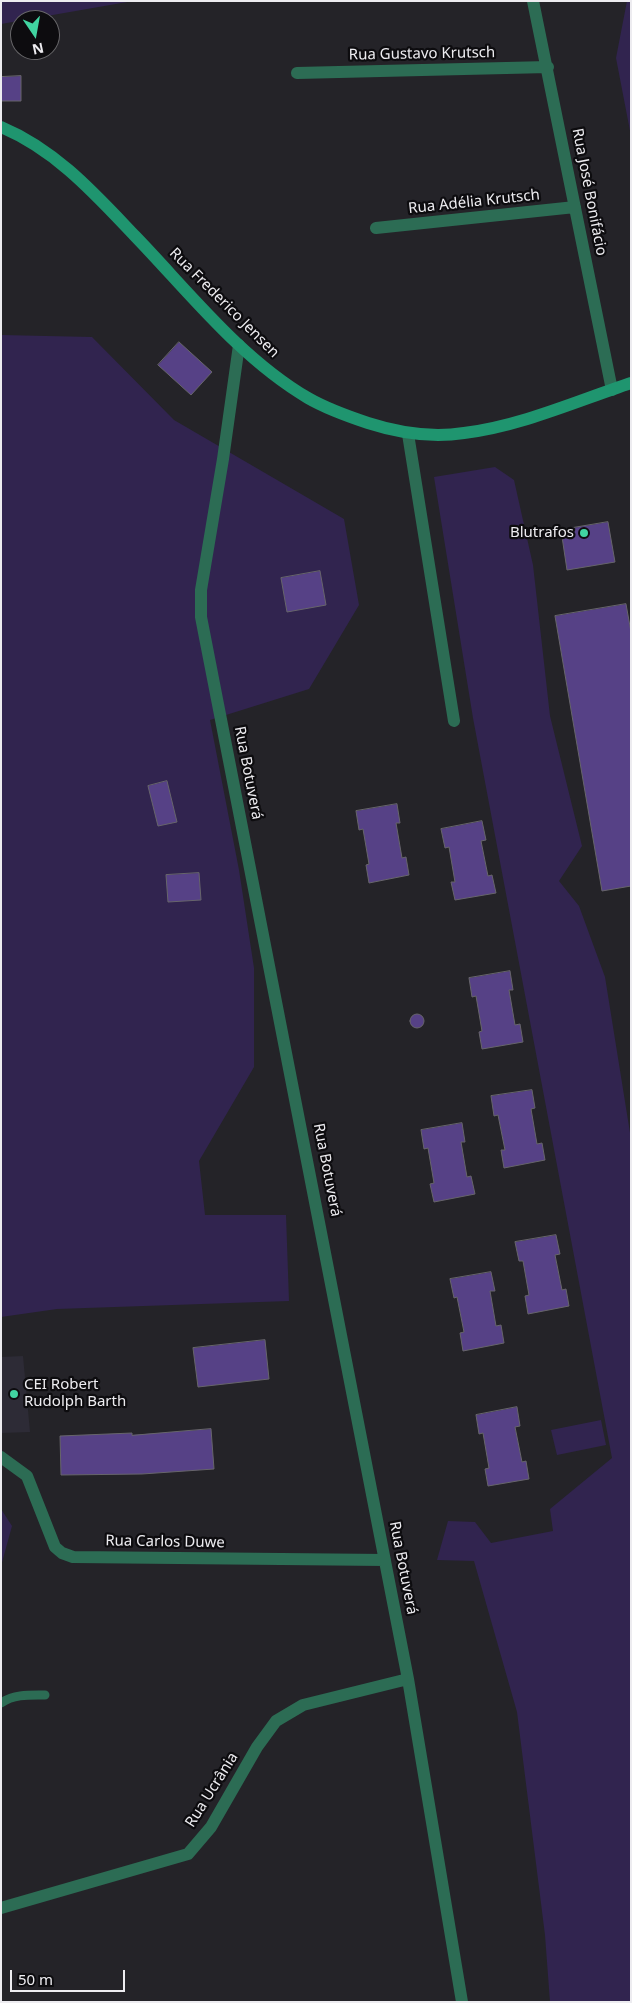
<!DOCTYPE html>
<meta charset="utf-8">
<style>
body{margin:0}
#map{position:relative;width:632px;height:2003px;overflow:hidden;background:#242328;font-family:"Noto Sans",sans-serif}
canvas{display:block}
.frame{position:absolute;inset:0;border:2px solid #edecf0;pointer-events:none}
.north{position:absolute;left:10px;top:10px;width:50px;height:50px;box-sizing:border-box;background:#0d0c0f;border:1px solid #676669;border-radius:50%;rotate:168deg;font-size:14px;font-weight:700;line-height:20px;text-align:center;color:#edecf0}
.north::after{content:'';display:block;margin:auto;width:18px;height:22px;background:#41d4a1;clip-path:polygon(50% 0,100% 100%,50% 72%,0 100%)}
.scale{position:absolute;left:10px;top:1970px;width:115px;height:22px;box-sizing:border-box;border:2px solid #edecf0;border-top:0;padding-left:6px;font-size:15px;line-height:18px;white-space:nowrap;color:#edecf0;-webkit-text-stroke:4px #0d0c0f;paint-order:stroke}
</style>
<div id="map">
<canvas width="632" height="2003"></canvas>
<div class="frame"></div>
<div class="north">N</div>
<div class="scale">50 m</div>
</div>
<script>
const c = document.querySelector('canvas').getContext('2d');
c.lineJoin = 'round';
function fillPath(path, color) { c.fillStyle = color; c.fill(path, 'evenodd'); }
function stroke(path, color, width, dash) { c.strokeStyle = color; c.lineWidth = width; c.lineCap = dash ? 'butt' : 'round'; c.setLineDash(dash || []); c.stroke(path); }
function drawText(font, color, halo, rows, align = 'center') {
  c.font = font + ' "Noto Sans",sans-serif'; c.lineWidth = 4.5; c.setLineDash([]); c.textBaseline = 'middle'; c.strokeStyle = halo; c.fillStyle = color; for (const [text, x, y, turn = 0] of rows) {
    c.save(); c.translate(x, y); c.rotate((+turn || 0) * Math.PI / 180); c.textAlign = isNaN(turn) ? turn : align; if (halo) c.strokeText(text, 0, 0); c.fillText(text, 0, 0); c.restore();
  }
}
fillPath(new Path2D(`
 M 23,1356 L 30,1432 L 1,1433 L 1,1357 Z`), '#2d2b36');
fillPath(new Path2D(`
 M 1,1 L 133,1 L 1,24 Z
 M 627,1 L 631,1 L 631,136 L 616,58 Z
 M 1,335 L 92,337 L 174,420 L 344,519 L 359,605 L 309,689 L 210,720 L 239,870 L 254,968 L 254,1067 L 199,1161 L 205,1215 L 286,1215 L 289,1301 L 57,1309 L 1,1317 Z
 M 495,467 L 514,480 L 533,565 L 550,716 L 582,846 L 559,881 L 579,906 L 605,977 L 631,1139 L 631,2002 L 550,2002 L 545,1935 L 517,1712 L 474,1561 L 437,1560 L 448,1521 L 475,1522 L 491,1543 L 553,1531 L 550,1509 L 612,1458 L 473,718 L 434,477 Z
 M 601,1420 L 606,1445 L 557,1455 L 551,1430 Z
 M 1,1509 L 12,1526 L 1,1566 Z`), '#31244f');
const building = new Path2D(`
 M 21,76 L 21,101 L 1,101 L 1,77 Z
 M 179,342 L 212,372 L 191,395 L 158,365 Z
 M 608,522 L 615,562 L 567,570 L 561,530 Z
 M 320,571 L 326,605 L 287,612 L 281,578 Z
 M 626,604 L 631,632 L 631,886 L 602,891 L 555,616 Z
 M 167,781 L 177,822 L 158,826 L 148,786 Z
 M 397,804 L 400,823 L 396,823 L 402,858 L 406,857 L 409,875 L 369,883 L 366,865 L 369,864 L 363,829 L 359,830 L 356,811 Z
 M 482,821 L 486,840 L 481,841 L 488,876 L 492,875 L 496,893 L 455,900 L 451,882 L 455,882 L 449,847 L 445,848 L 441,829 Z
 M 199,873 L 201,900 L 168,902 L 166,875 Z
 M 510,971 L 513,990 L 509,990 L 515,1025 L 520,1024 L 523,1042 L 482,1049 L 479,1032 L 482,1031 L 476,996 L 472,997 L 469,978 Z
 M410 1021a7 7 0 1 1 14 0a7 7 0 1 1-14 0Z
 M 532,1090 L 535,1108 L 531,1109 L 537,1144 L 542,1143 L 545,1160 L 504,1168 L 501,1150 L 505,1150 L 498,1115 L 494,1116 L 491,1096 Z
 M 462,1123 L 465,1142 L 461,1142 L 467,1177 L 471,1176 L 475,1194 L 434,1202 L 430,1184 L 434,1183 L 428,1148 L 424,1149 L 421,1130 Z
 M 556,1235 L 560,1254 L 555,1255 L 562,1290 L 566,1289 L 569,1306 L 528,1314 L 525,1296 L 529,1295 L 523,1261 L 519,1261 L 515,1242 Z
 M 491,1272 L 495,1291 L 490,1291 L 496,1326 L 501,1325 L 504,1343 L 463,1351 L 460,1333 L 464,1332 L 457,1297 L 454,1298 L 450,1279 Z
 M 265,1340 L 269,1379 L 198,1387 L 193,1348 Z
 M 517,1407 L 520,1426 L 515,1427 L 522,1462 L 526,1461 L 529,1479 L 488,1486 L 485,1469 L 489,1468 L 483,1433 L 479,1434 L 476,1415 Z
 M 211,1429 L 214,1469 L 142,1474 L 61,1475 L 60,1436 L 132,1433 L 132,1435 Z`);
fillPath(building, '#564186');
stroke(building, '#67656b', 1);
stroke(new Path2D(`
 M 1,1703 C 14,1694 30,1695 45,1695`), '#2c6c54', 9);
stroke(new Path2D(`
 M 533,1 L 612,390
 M 297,73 L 548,67
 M 376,228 L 575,207
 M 239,345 L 223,459 L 201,590 L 201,617 L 408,1679 L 462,2002
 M 408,434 L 454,721
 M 1,1457 L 27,1476 L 55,1547 L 62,1553 L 73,1557 L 385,1560
 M 1,1908 L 188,1854 L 211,1827 L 257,1747 L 276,1721 L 303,1705 L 408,1679`), '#2c6c54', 12);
stroke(new Path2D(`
 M 1,127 C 56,150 95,194 135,236 C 189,292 240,358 308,398 C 327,409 347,416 368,423 C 399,433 431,438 464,433 C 521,426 577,401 631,383`), '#1f956f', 12);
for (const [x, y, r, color] of [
 [584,533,5,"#41d4a1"],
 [14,1394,5,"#41d4a1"]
]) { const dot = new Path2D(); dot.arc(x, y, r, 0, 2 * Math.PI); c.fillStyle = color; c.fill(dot); stroke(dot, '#0d0c0f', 2); }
drawText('15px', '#edecf0', '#0d0c0f', [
 ["Rua Gustavo Krutsch",422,54,-1],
 ["Rua José Bonifácio",589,192,79],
 ["Rua Adélia Krutsch",474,202,-6],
 ["Rua Frederico Jensen",224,303,45],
 ["Rua Botuverá",248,773,79],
 ["Rua Botuverá",327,1170,79],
 ["Rua Carlos Duwe",165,1542,1],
 ["Rua Botuverá",403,1568,79],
 ["Rua Ucrânia",212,1790,-58]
]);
drawText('15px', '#edecf0', '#0d0c0f', [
 ["Blutrafos",574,533],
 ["CEI Robert",24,1385,"left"],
 ["Rudolph Barth",24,1402,"left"]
], 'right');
</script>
